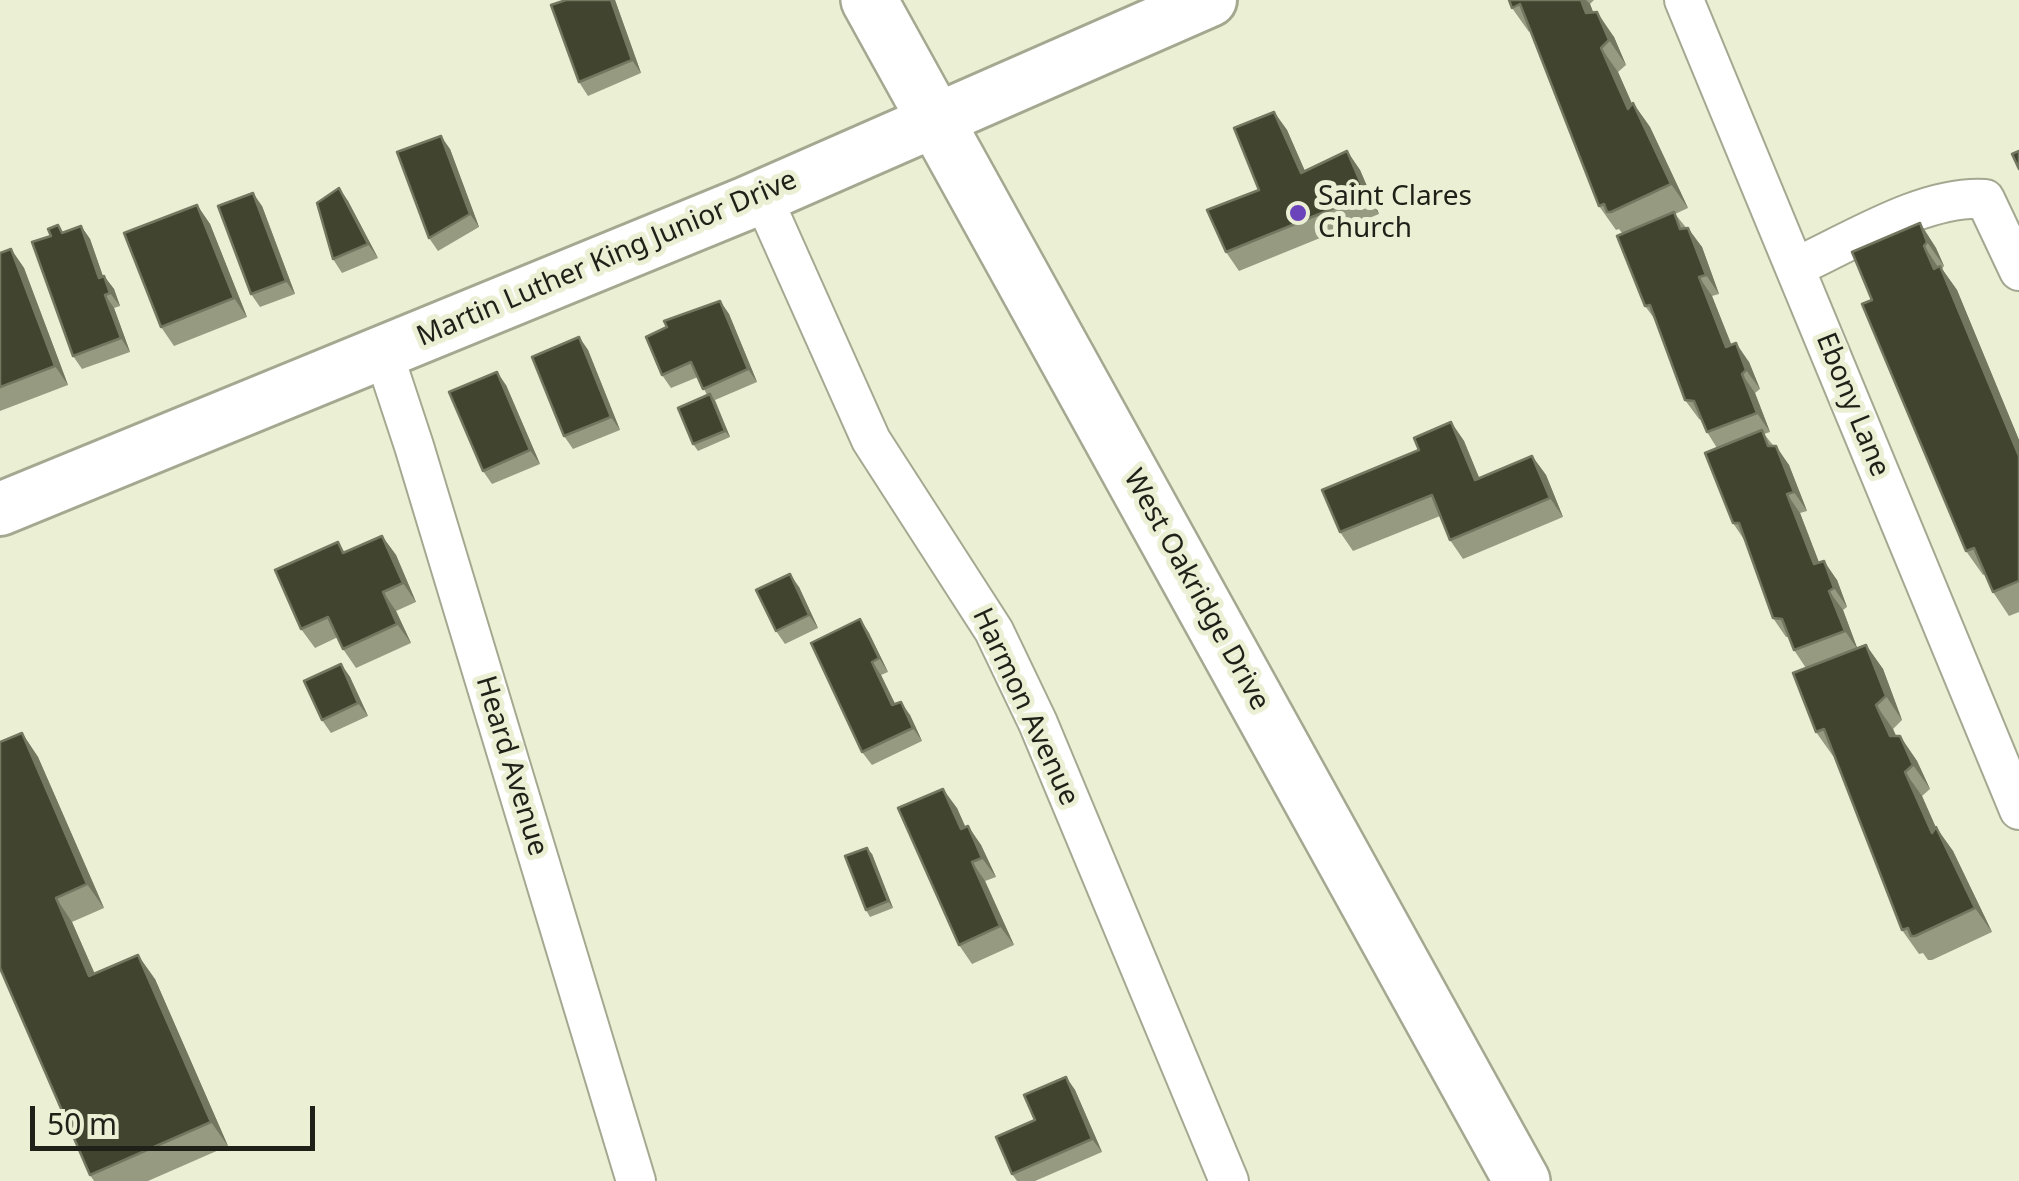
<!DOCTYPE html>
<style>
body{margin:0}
#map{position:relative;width:2019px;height:1181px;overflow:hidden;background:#ebefd4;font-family:"Noto Sans",sans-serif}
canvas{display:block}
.scale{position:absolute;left:30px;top:1106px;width:285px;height:45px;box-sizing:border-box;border:5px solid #1f2017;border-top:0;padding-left:12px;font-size:30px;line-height:35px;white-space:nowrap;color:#1f2017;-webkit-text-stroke:8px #ebefd4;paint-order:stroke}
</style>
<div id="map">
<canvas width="2019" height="1181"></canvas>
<div class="scale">50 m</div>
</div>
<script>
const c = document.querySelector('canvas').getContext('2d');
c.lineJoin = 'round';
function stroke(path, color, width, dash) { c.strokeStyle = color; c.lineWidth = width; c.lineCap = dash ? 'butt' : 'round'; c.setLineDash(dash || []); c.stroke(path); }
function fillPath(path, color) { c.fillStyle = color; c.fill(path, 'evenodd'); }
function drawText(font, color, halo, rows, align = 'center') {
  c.font = font + ' "Noto Sans",sans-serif'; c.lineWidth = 10; c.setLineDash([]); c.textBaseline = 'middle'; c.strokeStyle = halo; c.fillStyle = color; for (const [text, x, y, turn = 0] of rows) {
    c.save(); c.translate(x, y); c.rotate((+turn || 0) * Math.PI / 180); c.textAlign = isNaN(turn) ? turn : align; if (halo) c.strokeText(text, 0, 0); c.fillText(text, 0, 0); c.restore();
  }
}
const street = new Path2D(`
 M 1684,0 L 2019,810
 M 762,196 L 871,440 L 994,631 L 1038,723 L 1229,1181
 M 1796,267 C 1851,242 1924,195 1985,199 L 2019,271
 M 383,352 L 414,446 L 636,1181`);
const secondary = new Path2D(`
 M 0,509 L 747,203 L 1210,0`);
const primary = new Path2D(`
 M 869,0 L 1522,1181`);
stroke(street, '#a5a890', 42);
stroke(secondary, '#a5a890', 58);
stroke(primary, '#a5a890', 60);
stroke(street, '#fff', 38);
stroke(secondary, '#fff', 52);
stroke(primary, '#fff', 55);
fillPath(new Path2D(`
 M 566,0 L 615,0 L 641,73 L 588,96 L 579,82 Z
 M 1509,0 L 1594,0 L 1590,4 L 1593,12 L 1614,37 L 1626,65 L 1618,72 L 1632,104 L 1633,103 L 1650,127 L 1688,208 L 1675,214 L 1702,247 L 1719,294 L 1712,296 L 1731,345 L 1749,362 L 1760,389 L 1755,393 L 1770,432 L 1764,434 L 1789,465 L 1807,511 L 1800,513 L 1819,563 L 1837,580 L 1847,607 L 1843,610 L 1857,648 L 1866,645 L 1883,669 L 1902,720 L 1893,729 L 1896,736 L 1900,736 L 1917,761 L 1930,789 L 1922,796 L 1936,828 L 1953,851 L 1992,932 L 1932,960 L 1928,960 L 1923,953 L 1919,954 L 1902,930 L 1834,756 L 1833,756 L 1816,732 L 1806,668 L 1794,650 L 1789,637 L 1786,637 L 1773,618 L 1745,541 L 1733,523 L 1717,448 L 1707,432 L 1701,420 L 1699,419 L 1685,400 L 1657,322 L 1645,306 L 1622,233 L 1619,229 L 1616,230 L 1599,206 L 1530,31 L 1529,32 L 1512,8 Z
 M 1274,112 L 1287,130 L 1305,171 L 1347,151 L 1360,170 L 1379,214 L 1239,271 L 1226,252 L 1259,190 Z
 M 450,149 L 479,227 L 438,251 L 429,238 Z
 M 339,188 L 348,201 L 378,258 L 342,273 L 333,259 Z
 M 197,205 L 210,224 L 247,317 L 174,346 L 161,327 Z
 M 262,206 L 295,294 L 260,307 L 251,294 Z
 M 1920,223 L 1936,248 L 1944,266 L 1942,269 L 1957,290 L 2019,440 L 2019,612 L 2009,616 L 1993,592 L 1985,574 L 1983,575 L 1966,551 L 1872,300 Z
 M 81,226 L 90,239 L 103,276 L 104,276 L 114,289 L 120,306 L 114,308 L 130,352 L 82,369 L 73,356 L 63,232 Z
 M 11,249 L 24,268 L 68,385 L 0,411 L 0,253 Z
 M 720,301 L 729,314 L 757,382 L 715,400 L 730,437 L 698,451 L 693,444 L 707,395 L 698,377 L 671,388 L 662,375 L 667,327 Z
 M 579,337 L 588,350 L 620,430 L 573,449 L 564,436 Z
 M 506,385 L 540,464 L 492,484 L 483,471 Z
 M 1451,422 L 1464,441 L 1479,478 L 1532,456 L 1546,475 L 1563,517 L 1463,559 L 1450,540 L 1440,516 L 1353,551 L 1340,532 L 1419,450 Z
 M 382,536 L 396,555 L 416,602 L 396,611 L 411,643 L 356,668 L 343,649 L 338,637 L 315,648 L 301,629 L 338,542 L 345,553 Z
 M 799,587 L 818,628 L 785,644 L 776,631 Z
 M 860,619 L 869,633 L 888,672 L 881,675 L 895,704 L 910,715 L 922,741 L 872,765 L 862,752 Z
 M 341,664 L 350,677 L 368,716 L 331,733 L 322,720 Z
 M 22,733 L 38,757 L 104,908 L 72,922 L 95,974 L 155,979 L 228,1146 L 148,1181 L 94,1181 L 90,1175 Z
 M 957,808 L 965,827 L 968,826 L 981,845 L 996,877 L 985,881 L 1014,945 L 972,964 L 959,945 Z
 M 872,854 L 893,908 L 870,917 L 866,910 Z
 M 1066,1077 L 1075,1090 L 1102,1152 L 1035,1181 L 1017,1181 L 1012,1174 L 1035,1120 Z`), '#969a81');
fillPath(new Path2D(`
 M 611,0 L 615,0 L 641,73 L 632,60 Z
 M 1581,0 L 1586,0 L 1590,4 L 1603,37 L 1586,13 Z
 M 1597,12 L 1614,37 L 1626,65 L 1609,40 Z
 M 1601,48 L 1618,72 L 1645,133 L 1628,109 Z
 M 1633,103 L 1650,127 L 1688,208 L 1671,184 Z
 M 1274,112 L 1287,130 L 1314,192 L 1301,173 Z
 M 441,136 L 450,149 L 479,227 L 470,214 Z
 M 1347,151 L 1360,170 L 1379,214 L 1366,195 Z
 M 339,188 L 348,201 L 378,258 L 368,244 Z
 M 253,193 L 262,206 L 295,294 L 286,281 Z
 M 197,205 L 210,224 L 247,317 L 234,298 Z
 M 1920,223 L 1936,248 L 1944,266 L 1927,242 Z
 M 81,226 L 90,239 L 108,291 L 99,278 Z
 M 1688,228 L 1702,247 L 1719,294 L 1706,275 Z
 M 1924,246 L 1940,270 L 1934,269 Z
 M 11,249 L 24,268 L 68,385 L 55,366 Z
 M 1940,266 L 1957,290 L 2019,440 L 2019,456 Z
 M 104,276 L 114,289 L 120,306 L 110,293 Z
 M 1699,277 L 1712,296 L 1740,366 L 1726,347 Z
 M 105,295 L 114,308 L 130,352 L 121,338 Z
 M 720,301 L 729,314 L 757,382 L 748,369 Z
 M 579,337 L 588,350 L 620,430 L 611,417 Z
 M 1736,343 L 1749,362 L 1760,389 L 1746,370 Z
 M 497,372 L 506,385 L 540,464 L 530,450 Z
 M 1742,374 L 1755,393 L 1770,432 L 1757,413 Z
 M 710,394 L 715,401 L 730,437 L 725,431 Z
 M 1451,422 L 1464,441 L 1488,499 L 1475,480 Z
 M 1776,446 L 1789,465 L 1807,511 L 1794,492 Z
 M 1532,456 L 1546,475 L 1563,517 L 1550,498 Z
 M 1787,494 L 1800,513 L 1827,583 L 1814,564 Z
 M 382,536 L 396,555 L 416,602 L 403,583 Z
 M 1824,561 L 1837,580 L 1847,607 L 1834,588 Z
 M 790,574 L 799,587 L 818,628 L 809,615 Z
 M 1829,591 L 1843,610 L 1858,650 L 1845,631 Z
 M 383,592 L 396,611 L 411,643 L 397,624 Z
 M 860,619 L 869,633 L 888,672 L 879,658 Z
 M 1866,645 L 1883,669 L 1902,720 L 1886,696 Z
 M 872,662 L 881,675 L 902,718 L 892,705 Z
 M 341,664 L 350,677 L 368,716 L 358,703 Z
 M 901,702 L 910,715 L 922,741 L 913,728 Z
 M 1876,705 L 1893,729 L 1907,760 L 1890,736 Z
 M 22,733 L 38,757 L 104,908 L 87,884 Z
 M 1900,736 L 1917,761 L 1930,789 L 1913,765 Z
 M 1905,772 L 1922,796 L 1949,857 L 1932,833 Z
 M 943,789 L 957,808 L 975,848 L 961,829 Z
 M 968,826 L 981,845 L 996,877 L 982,858 Z
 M 1936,827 L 1953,851 L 1992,932 L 1975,908 Z
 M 867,848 L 872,854 L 893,908 L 888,901 Z
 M 972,862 L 985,881 L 1014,945 L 1000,926 Z
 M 56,898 L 72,922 L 106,1000 L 89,976 Z
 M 138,955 L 155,979 L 228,1146 L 211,1122 Z
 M 1066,1077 L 1075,1090 L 1102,1152 L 1092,1139 Z`), '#747760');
const building = new Path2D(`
 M 566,0 L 611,0 L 632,60 L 579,82 L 551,5 Z
 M 1509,0 L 1581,0 L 1586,13 L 1597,12 L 1609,40 L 1601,48 L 1628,109 L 1633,103 L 1671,184 L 1611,212 L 1607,212 L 1604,204 L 1599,206 L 1520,4 L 1512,8 Z
 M 1274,112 L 1301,173 L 1347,151 L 1366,195 L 1226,252 L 1207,210 L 1259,190 L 1234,128 Z
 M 441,136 L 470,214 L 429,238 L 397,152 Z
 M 2019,151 L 2019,169 L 2012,154 Z
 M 339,188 L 368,244 L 333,259 L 317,203 Z
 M 253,193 L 286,281 L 251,294 L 218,206 Z
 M 197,205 L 234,298 L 161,327 L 124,233 Z
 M 1674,212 L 1680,229 L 1688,228 L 1706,275 L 1699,277 L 1726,347 L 1736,343 L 1746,370 L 1742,374 L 1757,413 L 1707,432 L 1694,401 L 1685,400 L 1650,305 L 1645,306 L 1617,236 Z
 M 1920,223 L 1927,242 L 1924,246 L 1934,269 L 1940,266 L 2019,456 L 2019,581 L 1993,592 L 1974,548 L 1966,551 L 1862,304 L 1872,300 L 1852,252 Z
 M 58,225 L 62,233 L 81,226 L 99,278 L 104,276 L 110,293 L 105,295 L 121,338 L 73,356 L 32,242 L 51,236 L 48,229 Z
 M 11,249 L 55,366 L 0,387 L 0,253 Z
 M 720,301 L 748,369 L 703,389 L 691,362 L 662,375 L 646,337 L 667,327 L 664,321 Z
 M 579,337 L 611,417 L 564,436 L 532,357 Z
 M 497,372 L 530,450 L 483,471 L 449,392 Z
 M 710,394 L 725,431 L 693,444 L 678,408 Z
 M 1451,422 L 1475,480 L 1532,456 L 1550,498 L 1450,540 L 1432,495 L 1340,532 L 1322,490 L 1419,450 L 1414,438 Z
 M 1762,430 L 1768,446 L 1776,446 L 1794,492 L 1787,494 L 1814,564 L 1824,561 L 1834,588 L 1829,591 L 1845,631 L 1794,650 L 1782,619 L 1773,618 L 1739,523 L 1733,523 L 1705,453 Z
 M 382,536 L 403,583 L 383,592 L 397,624 L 343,649 L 328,617 L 301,629 L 275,570 L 338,542 L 343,553 Z
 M 790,574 L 809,615 L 776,631 L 756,590 Z
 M 860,619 L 879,658 L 872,662 L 892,705 L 901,702 L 913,728 L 862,752 L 811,643 Z
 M 1866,645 L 1886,696 L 1876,705 L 1890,736 L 1900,736 L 1913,765 L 1905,772 L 1932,833 L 1936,827 L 1975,908 L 1915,936 L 1911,936 L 1908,928 L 1902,930 L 1824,729 L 1816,732 L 1793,673 Z
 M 341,664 L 358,703 L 322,720 L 304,681 Z
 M 22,733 L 87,884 L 56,898 L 89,976 L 138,955 L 211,1122 L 90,1175 L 0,968 L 0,742 Z
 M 943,789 L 961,829 L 968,826 L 982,858 L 972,862 L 1000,926 L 959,945 L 898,808 Z
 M 867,848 L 888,901 L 866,910 L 845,856 Z
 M 1066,1077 L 1092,1139 L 1012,1174 L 996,1137 L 1035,1120 L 1024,1095 Z`);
fillPath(building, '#41442e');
stroke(building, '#747760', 2.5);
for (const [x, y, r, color] of [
 [1298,213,10,"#6b44bc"]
]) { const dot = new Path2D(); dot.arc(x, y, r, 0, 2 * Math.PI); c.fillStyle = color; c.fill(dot); stroke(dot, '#ebefd4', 4); }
drawText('28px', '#1f2017', '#ebefd4', [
 ["Saint Clares",1318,197],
 ["Church",1318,229]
], 'left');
drawText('28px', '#1f2017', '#ebefd4', [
 ["Martin Luther King Junior Drive",607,259,-23],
 ["Ebony Lane",1852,405,68],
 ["West Oakridge Drive",1196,590,61],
 ["Harmon Avenue",1025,707,65],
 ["Heard Avenue",511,766,73]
]);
</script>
